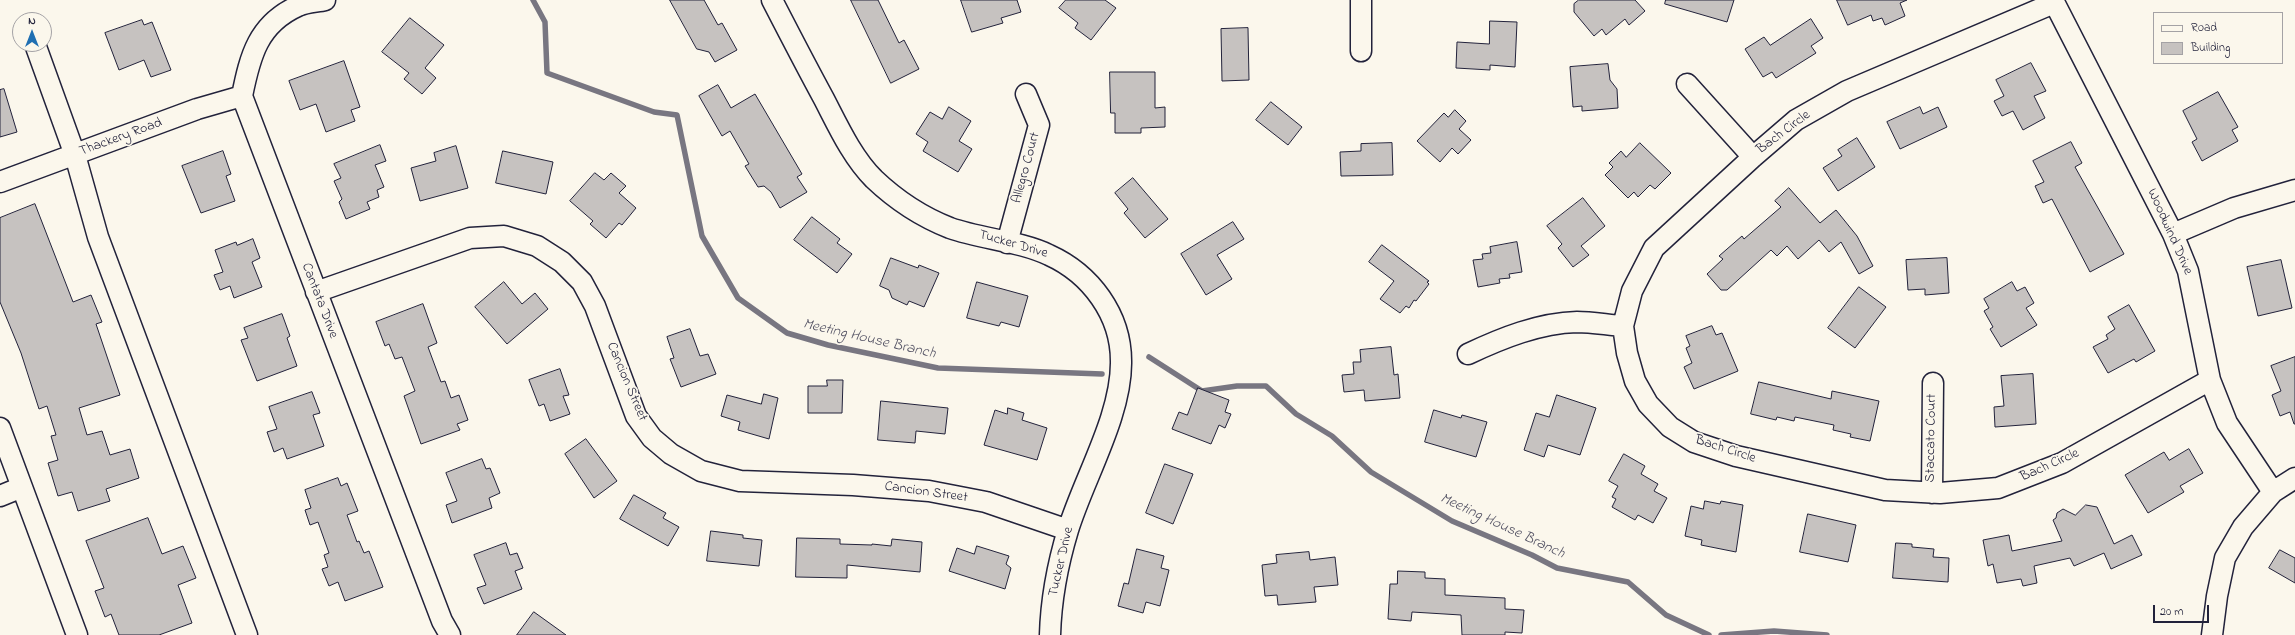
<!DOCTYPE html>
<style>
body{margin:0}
#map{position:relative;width:2295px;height:635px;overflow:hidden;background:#fbf7ec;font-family:"Indie Flower",sans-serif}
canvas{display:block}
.legend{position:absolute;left:2153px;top:12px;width:130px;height:52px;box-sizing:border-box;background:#fbf7ec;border:1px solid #a4a2a5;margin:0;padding:5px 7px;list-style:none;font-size:12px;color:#22223b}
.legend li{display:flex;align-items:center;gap:8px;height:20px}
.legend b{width:20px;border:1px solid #a4a2a5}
.north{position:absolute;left:12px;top:12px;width:40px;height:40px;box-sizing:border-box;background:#fbf7ec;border:1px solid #a4a2a5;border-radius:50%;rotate:0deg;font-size:11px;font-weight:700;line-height:16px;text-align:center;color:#22223b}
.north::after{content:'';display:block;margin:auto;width:14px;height:18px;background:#1f6fb2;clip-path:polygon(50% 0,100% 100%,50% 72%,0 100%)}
.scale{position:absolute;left:2153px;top:605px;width:56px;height:18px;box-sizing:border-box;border:2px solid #22223b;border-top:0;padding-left:5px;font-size:12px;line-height:14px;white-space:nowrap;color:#22223b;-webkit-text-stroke:3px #fbf7ec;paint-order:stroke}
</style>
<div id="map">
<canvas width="2295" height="635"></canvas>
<ul class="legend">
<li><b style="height:5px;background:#fbf7ec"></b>Road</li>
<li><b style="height:11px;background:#c6c2c0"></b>Building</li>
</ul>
<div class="north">N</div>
<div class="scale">20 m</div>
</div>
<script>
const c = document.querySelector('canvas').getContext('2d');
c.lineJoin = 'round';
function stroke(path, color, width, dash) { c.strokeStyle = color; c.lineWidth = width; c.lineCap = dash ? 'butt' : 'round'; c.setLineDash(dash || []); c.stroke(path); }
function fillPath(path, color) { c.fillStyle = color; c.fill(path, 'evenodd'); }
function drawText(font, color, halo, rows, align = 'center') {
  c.font = font + ' "Indie Flower",sans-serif'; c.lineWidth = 3.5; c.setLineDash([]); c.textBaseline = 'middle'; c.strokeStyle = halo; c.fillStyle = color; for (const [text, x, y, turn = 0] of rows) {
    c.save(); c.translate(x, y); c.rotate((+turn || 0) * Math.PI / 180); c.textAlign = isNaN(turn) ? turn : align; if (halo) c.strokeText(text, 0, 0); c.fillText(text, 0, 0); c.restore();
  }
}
stroke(new Path2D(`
 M 533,0 L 545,22 L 547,73 L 654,112 L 677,115 L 702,236 L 738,298 L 787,333 L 828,345 L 938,368 L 1102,374
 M 1149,357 L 1202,391 L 1237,386 L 1266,386 L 1296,414 L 1332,436 L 1371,472 L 1452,521 L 1532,555 L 1557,568 L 1628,582 L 1666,615 L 1709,635
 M 1721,635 L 1774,631 L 1827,635`), '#787681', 5.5);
const building = new Path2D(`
 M 670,0 L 704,0 L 718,25 L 722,23 L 737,50 L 715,62 L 709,52 L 697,49 Z
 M 851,0 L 878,0 L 899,43 L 904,40 L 919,69 L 891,83 Z
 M 961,0 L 1017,0 L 1021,12 L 1001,18 L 1003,23 L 972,32 Z
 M 1066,0 L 1105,0 L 1116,8 L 1091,40 L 1075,28 L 1078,23 L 1059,8 Z
 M 1579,0 L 1635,0 L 1645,11 L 1629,25 L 1625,19 L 1606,35 L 1602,29 L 1594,36 L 1574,12 L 1574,4 Z
 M 1666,0 L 1734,0 L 1727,22 L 1665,4 Z
 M 1837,0 L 1907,0 L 1900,3 L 1905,16 L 1885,25 L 1882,18 L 1873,21 L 1871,15 L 1848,25 Z
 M 410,18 L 444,45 L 425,68 L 436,78 L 422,94 L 404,79 L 409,73 L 382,52 Z
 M 1811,19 L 1823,38 L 1811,46 L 1816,53 L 1776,78 L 1772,72 L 1763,77 L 1745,49 L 1764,37 L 1770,45 Z
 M 142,20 L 144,25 L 152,22 L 171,70 L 151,77 L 144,60 L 119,70 L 105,33 Z
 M 1490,21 L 1517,22 L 1515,67 L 1490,65 L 1490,70 L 1456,68 L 1457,42 L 1489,44 Z
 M 1248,28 L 1249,80 L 1222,81 L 1221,29 Z
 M 344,61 L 360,107 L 351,110 L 355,121 L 326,132 L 316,104 L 300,110 L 289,81 Z
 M 2031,63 L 2046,91 L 2034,96 L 2045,118 L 2023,130 L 2013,111 L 2002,116 L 1994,101 L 2004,96 L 1996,80 Z
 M 1608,64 L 1610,80 L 1617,89 L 1618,108 L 1582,111 L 1582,106 L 1573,107 L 1570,67 Z
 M 1110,72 L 1155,72 L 1155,108 L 1165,107 L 1165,127 L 1141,128 L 1141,133 L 1115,133 L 1115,113 L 1111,113 Z
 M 718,85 L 731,108 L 755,94 L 802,174 L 797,177 L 807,192 L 780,208 L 771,192 L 764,186 L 758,187 L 745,166 L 749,164 L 730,131 L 722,136 L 699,96 Z
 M 4,89 L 17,132 L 0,137 L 0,90 Z
 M 2218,92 L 2238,127 L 2232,130 L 2238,141 L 2202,161 L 2192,142 L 2197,139 L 2183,111 Z
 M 1271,102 L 1302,127 L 1288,145 L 1256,120 Z
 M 949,107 L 971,121 L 959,141 L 972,149 L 958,172 L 923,151 L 928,142 L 916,134 L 930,112 L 942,119 Z
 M 1920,107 L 1923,114 L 1938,107 L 1947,127 L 1900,149 L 1887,122 Z
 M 1455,110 L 1466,121 L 1459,129 L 1471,140 L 1458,154 L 1452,148 L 1440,162 L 1417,141 L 1444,113 L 1448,117 Z
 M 1857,138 L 1875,167 L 1838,191 L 1823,168 L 1842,156 L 1838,150 Z
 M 2071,142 L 2082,163 L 2075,167 L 2124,254 L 2090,272 L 2052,199 L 2043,203 L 2035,186 L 2044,182 L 2033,161 Z
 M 1392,143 L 1393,175 L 1341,176 L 1340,152 L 1361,151 L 1361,144 Z
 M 1640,143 L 1671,173 L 1655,189 L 1650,185 L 1638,197 L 1634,192 L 1628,198 L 1605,175 L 1613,167 L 1609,163 L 1621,151 L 1626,157 Z
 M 380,145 L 386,161 L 375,165 L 384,187 L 377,190 L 379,197 L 367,202 L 370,209 L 346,219 L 339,202 L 342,199 L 334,181 L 341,178 L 334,164 Z
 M 456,146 L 468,188 L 420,201 L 411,168 L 436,161 L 434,153 Z
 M 223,151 L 231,174 L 226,176 L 235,201 L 201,213 L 182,166 Z
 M 503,151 L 553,162 L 546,194 L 496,183 Z
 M 595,173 L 604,180 L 611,173 L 626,186 L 619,193 L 636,208 L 622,225 L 619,223 L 606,238 L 590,224 L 593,221 L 570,201 Z
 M 1133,178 L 1168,219 L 1145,238 L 1124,213 L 1128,209 L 1115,193 Z
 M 1789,188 L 1820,223 L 1836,210 L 1857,236 L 1873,266 L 1859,274 L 1841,242 L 1829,252 L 1819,240 L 1798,259 L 1787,246 L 1777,256 L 1771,250 L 1727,290 L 1721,290 L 1707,274 L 1723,259 L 1719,256 L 1742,236 L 1744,239 L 1781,207 L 1775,201 Z
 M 1583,198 L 1605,226 L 1581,246 L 1589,255 L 1573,267 L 1558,248 L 1562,244 L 1547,226 Z
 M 35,204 L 73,302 L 91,295 L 102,322 L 96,324 L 120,395 L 79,408 L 87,435 L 102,431 L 110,455 L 130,449 L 139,478 L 106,489 L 110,501 L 78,511 L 72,492 L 58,496 L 48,463 L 58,460 L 51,436 L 56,435 L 47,406 L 39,409 L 21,353 L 0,302 L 0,218 Z
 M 812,217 L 840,239 L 837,243 L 852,254 L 837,273 L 794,240 Z
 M 1233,222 L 1244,239 L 1217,255 L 1232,279 L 1206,295 L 1181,254 Z
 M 253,239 L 260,258 L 252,262 L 262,287 L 234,298 L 230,286 L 220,290 L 214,275 L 223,272 L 215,250 L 236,242 L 237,245 Z
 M 1517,242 L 1522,272 L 1509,274 L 1510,278 L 1499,279 L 1500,283 L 1478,287 L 1473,260 L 1483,259 L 1482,254 L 1491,253 L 1490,247 Z
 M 1382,245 L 1429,281 L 1427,282 L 1429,284 L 1416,301 L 1414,300 L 1409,308 L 1406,306 L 1400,313 L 1380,299 L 1394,281 L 1369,262 Z
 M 891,258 L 918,268 L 919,265 L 939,273 L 924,307 L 909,301 L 907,305 L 892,298 L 889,290 L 880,286 Z
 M 1947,258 L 1949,293 L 1925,295 L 1925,289 L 1908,290 L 1906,260 Z
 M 2281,260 L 2292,308 L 2258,316 L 2247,267 Z
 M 504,282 L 522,304 L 535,293 L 548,309 L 507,344 L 475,307 Z
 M 977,282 L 1028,296 L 1019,327 L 1001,322 L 999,326 L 967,318 Z
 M 2012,282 L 2017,291 L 2025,287 L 2034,303 L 2026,308 L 2037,325 L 2001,347 L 1990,329 L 1993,327 L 1984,311 L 1989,308 L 1984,299 Z
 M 1859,287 L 1886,307 L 1855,348 L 1828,328 Z
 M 423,304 L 437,343 L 428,347 L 441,382 L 445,381 L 451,398 L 459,395 L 468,420 L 457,424 L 460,430 L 421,444 L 404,396 L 415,391 L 402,357 L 395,359 L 389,344 L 385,346 L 376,322 Z
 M 2129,305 L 2155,351 L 2136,362 L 2134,359 L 2108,373 L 2093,347 L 2108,339 L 2106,335 L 2115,329 L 2108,317 Z
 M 282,314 L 290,336 L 287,338 L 297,366 L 257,381 L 241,340 L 248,338 L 244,328 Z
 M 1712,326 L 1716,335 L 1722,333 L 1738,371 L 1694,389 L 1684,367 L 1692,363 L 1686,348 L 1690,346 L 1686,336 Z
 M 690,329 L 700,356 L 708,354 L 716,374 L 681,387 L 670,359 L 674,358 L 667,337 Z
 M 1391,347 L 1394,375 L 1398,374 L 1400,398 L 1365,401 L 1364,390 L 1344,392 L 1342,375 L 1354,374 L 1353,362 L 1361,362 L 1360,350 Z
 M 2295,357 L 2295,424 L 2294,424 L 2290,412 L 2280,416 L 2272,395 L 2281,391 L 2271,366 Z
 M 560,369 L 569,395 L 563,396 L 570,414 L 550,421 L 544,404 L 539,406 L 529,380 Z
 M 2033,374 L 2036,424 L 1995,427 L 1994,407 L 2004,406 L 2001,376 Z
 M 827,380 L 843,380 L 842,413 L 808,413 L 808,386 L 827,386 Z
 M 1759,382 L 1831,399 L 1832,391 L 1879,401 L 1870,441 L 1850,437 L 1851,434 L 1833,430 L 1834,425 L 1795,417 L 1794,421 L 1777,417 L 1776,420 L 1751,414 Z
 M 1198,388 L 1229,400 L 1225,412 L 1231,414 L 1225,428 L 1219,425 L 1211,444 L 1172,429 L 1179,412 L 1187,415 Z
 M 312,392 L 320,413 L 313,415 L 324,446 L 287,459 L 283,448 L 274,452 L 267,432 L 277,429 L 269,407 Z
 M 764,394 L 778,398 L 769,439 L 738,430 L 740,422 L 721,416 L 727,395 L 761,404 Z
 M 1557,395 L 1596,408 L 1580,455 L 1548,445 L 1544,457 L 1524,450 L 1536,413 L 1549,417 Z
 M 881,401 L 948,408 L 945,434 L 916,431 L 915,443 L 878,440 Z
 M 1008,408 L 1024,413 L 1022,420 L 1047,428 L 1037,460 L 984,445 L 995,410 L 1007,414 Z
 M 1434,410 L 1461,418 L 1462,415 L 1487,422 L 1476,457 L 1425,442 Z
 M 586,439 L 617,481 L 594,498 L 565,454 Z
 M 2189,449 L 2203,473 L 2180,486 L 2184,492 L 2148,513 L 2125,475 L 2164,452 L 2169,460 Z
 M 1624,454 L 1645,466 L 1641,474 L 1658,484 L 1654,491 L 1667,498 L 1653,523 L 1638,515 L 1635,520 L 1612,507 L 1616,499 L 1612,497 L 1618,486 L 1609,481 Z
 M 482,459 L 486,469 L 490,468 L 500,493 L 489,498 L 492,508 L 452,523 L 446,505 L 457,501 L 446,473 Z
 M 1165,464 L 1193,474 L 1173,524 L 1146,513 Z
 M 338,478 L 341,486 L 347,483 L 358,511 L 347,515 L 357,542 L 359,541 L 364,553 L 369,551 L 383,587 L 345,601 L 338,582 L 329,586 L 322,569 L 328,567 L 324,555 L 329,553 L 318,522 L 310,525 L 305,510 L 311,508 L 305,490 Z
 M 634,495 L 666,513 L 663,518 L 679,527 L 668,546 L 620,519 Z
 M 1705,501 L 1720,504 L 1721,501 L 1743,505 L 1736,552 L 1701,545 L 1702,540 L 1685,536 L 1691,506 L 1703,509 Z
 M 2086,505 L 2097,507 L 2114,544 L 2132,535 L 2142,555 L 2111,569 L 2104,553 L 2074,566 L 2070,558 L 2034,566 L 2037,583 L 2023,586 L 2021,579 L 1997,583 L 1993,564 L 1988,566 L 1983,540 L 2009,535 L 2012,551 L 2062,541 L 2053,520 L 2056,518 L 2057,513 L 2063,509 L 2075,515 Z
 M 1808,514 L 1856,525 L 1848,562 L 1800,552 Z
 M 148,518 L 162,554 L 183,546 L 196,578 L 178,585 L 192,623 L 159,635 L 119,635 L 111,614 L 105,617 L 95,591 L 104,588 L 86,541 Z
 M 711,531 L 743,535 L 743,538 L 762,540 L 759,566 L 707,561 Z
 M 797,538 L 840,539 L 840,544 L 872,545 L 872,544 L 891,546 L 892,539 L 922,542 L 920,572 L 847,565 L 847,578 L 796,577 Z
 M 506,543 L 510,555 L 517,553 L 523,568 L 515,571 L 522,589 L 484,604 L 477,588 L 486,585 L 474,555 Z
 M 1896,543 L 1912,544 L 1912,547 L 1934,549 L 1933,557 L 1949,558 L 1948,582 L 1893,578 Z
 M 977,546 L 1009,556 L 1006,564 L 1011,568 L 1005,589 L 949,571 L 957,548 L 974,554 Z
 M 1137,549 L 1164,556 L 1161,568 L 1169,570 L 1160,606 L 1146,602 L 1143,613 L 1118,606 L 1124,583 L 1128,584 Z
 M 2280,550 L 2295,558 L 2295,583 L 2269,568 Z
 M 1309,552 L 1310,560 L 1335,557 L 1338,585 L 1314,587 L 1316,602 L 1278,605 L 1277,595 L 1265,596 L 1262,565 L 1277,563 L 1276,555 Z
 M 1398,571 L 1425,572 L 1425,578 L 1445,579 L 1445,595 L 1505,598 L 1505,609 L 1524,610 L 1522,633 L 1505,632 L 1505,635 L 1462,635 L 1461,615 L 1412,612 L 1411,621 L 1388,619 L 1390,584 L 1397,584 Z
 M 534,612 L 566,635 L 517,635 Z`);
fillPath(building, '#c6c2c0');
stroke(building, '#22223b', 1);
const minor = new Path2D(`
 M 325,0 C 317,2 306,2 298,6 C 258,24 250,56 242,96 L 442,621 L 450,635
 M 772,0 C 789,33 806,66 824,99 C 838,126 852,157 874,179 C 895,199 922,217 950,228 C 981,239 1020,241 1049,255 C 1091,274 1121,315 1121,361 C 1122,415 1084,478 1068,530 C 1058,563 1051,600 1050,635
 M 2053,0 L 2173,234 L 2188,271 L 2210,380 L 2227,423 L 2273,492
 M 2054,3 L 1847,91 L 1796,120 L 1753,157 L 1654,248 L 1632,291 L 1623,326 L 1627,353 L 1635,381 L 1648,404 L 1670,427 L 1694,442 L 1736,456 L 1885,490 L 1940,493 L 1998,488 L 2062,463 L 2210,380
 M 35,44 L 75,155 L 98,237 L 247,635
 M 1361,51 L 1361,0
 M 1687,84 L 1753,157
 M 0,182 L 197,109 L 242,96
 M 2173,234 L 2234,208 L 2295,190
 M 1007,243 L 1039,125 L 1026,94
 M 316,292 L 470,238 L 504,236 L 537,246 L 562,262 L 582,282 L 595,306 L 636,416 L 652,438 L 671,454 L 701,471 L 740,481 L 853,485 L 929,491 L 986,502 L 1068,530
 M 1468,354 C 1502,338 1539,323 1577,322 C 1592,322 1608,325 1623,326
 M 0,428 L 77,635
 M 1932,493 L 1933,383
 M 0,496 L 22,487
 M 2212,635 L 2217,596 L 2225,558 L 2243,527 L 2273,492 L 2295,478`);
stroke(minor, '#22223b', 23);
stroke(minor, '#fbf7ec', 20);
drawText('14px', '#22223b', '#fbf7ec', [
 ["Bach Circle",1784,133,-37],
 ["Thackery Road",121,138,-20],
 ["Allegro Court",1027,168,-75],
 ["Woodwind Drive",2169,232,66],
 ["Tucker Drive",1013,245,16],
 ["Cantata Drive",319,301,69],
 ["Cancion Street",626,382,67],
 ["Staccato Court",1932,438,-89],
 ["Bach Circle",1725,450,18],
 ["Bach Circle",2050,466,-24],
 ["Cancion Street",926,493,8],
 ["Tucker Drive",1062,562,-77]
]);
drawText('italic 15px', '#545364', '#fbf7ec', [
 ["Meeting House Branch",869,340,13],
 ["Meeting House Branch",1502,527,25]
]);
</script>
